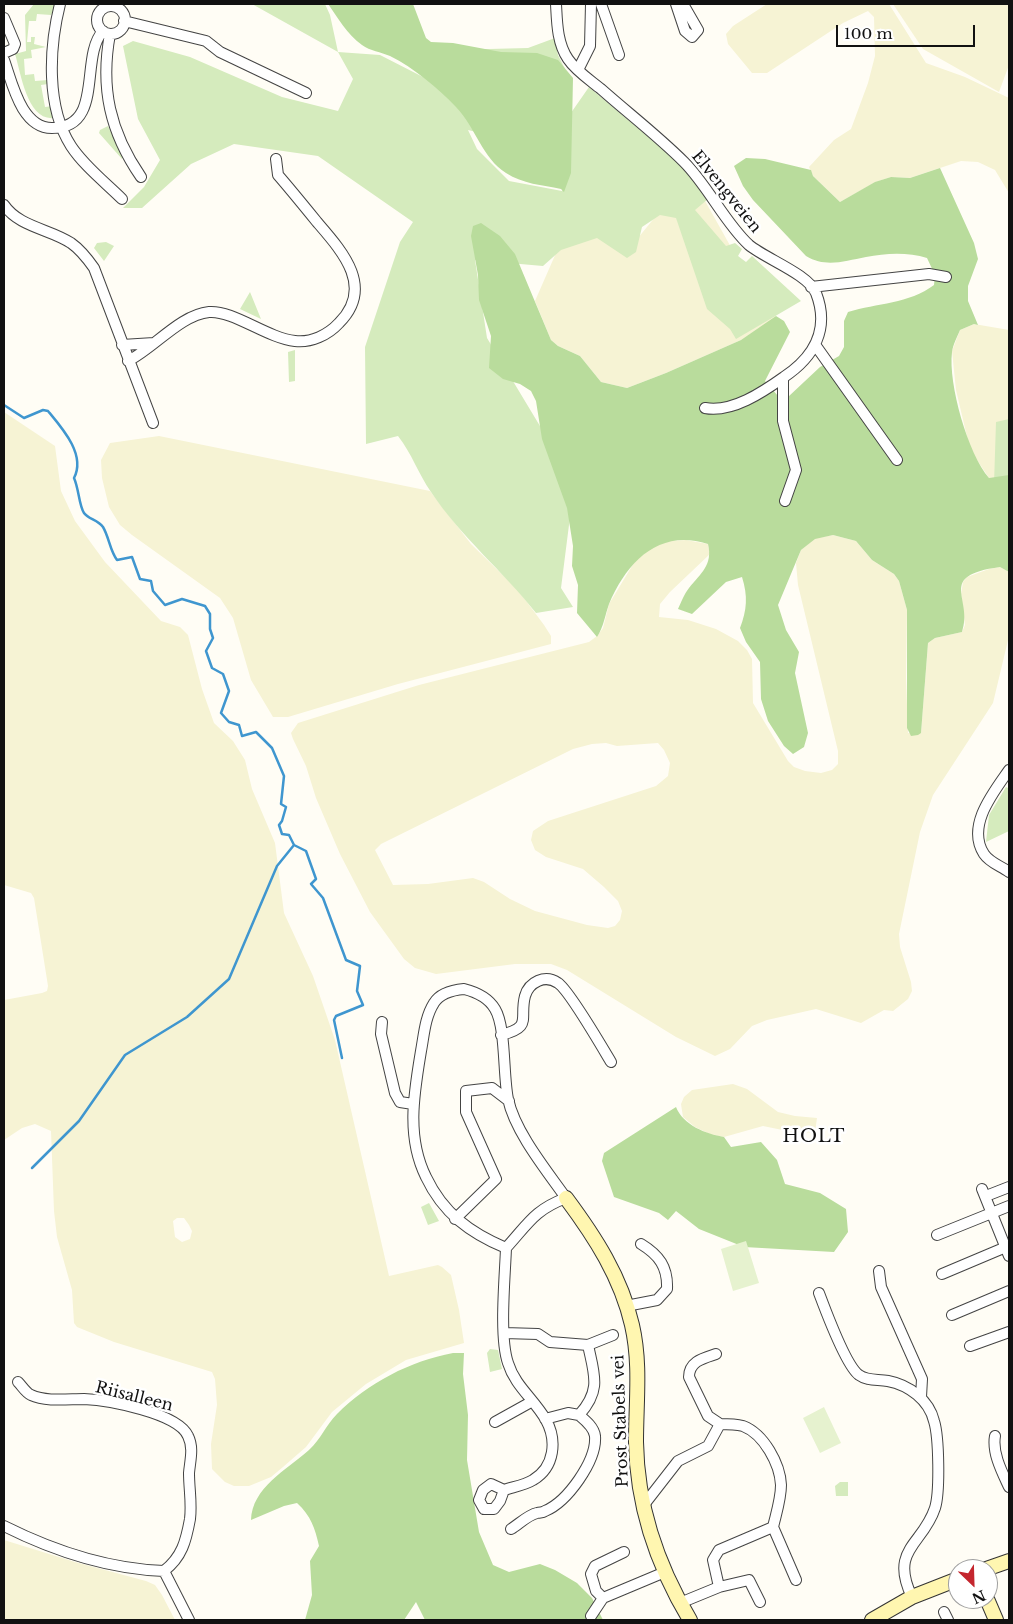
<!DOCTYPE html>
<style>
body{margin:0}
#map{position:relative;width:1013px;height:1624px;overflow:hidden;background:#fffdf5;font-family:"Libre Baskerville",serif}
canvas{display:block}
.frame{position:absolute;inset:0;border:5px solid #111;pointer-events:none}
.north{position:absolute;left:948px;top:1559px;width:50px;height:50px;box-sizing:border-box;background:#fff;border:1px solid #a0a0a0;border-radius:50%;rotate:156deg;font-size:14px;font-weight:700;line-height:20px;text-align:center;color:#111}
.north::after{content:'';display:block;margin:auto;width:18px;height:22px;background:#c4262e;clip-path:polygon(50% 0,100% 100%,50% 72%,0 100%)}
.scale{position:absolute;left:836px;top:25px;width:139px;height:22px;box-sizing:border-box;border:2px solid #111;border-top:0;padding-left:6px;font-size:15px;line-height:18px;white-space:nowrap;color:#111;-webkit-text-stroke:4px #fff;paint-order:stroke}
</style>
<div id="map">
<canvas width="1013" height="1624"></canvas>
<div class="frame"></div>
<div class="north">N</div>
<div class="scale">100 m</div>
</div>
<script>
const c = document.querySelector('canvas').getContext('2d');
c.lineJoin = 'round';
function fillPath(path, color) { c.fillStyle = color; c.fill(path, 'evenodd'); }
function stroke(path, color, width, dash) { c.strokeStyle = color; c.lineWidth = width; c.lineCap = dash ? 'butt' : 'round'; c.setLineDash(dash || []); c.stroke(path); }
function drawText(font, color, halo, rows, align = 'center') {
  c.font = font + ' "Libre Baskerville",serif'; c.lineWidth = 5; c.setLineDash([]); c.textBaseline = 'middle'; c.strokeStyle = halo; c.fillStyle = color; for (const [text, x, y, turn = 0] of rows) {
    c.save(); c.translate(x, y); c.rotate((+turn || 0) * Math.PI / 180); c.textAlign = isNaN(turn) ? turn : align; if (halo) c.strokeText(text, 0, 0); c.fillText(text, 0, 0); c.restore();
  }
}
fillPath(new Path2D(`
 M 767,4 L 889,4 L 926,63 L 965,77 L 1009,98 L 1009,193 L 995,170 L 978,162 L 961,161 L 910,178 L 891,177 L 876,182 L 840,202 L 813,176 L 809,167 L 834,140 L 851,129 L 868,83 L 875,56 L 874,17 L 868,11 L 843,23 L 767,73 L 752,73 L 728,44 L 726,34 L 733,26 Z
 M 893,4 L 1009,4 L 1009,65 L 999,92 L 923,49 Z
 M 688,177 L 691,177 L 695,183 L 732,249 L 781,307 L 774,319 L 741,340 L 666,373 L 627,388 L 601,382 L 580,356 L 558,346 L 551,340 L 535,301 L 556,253 L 587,227 L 633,244 Z
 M 974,324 L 1009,330 L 1009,475 L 1002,477 L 989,478 L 975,457 L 968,441 L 956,390 L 952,351 L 960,330 Z
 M 4,412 L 55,446 L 61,491 L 75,521 L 105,562 L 161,621 L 180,627 L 188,635 L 202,689 L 214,723 L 233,741 L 245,760 L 252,789 L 275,843 L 284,913 L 313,976 L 335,1040 L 389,1276 L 438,1265 L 442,1267 L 451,1275 L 459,1310 L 464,1343 L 406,1360 L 366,1384 L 332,1412 L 306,1447 L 283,1467 L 271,1477 L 249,1486 L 234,1486 L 225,1482 L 212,1469 L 211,1444 L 217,1405 L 215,1379 L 212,1372 L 114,1342 L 77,1327 L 74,1323 L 72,1290 L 57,1237 L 54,1211 L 51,1131 L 35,1124 L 22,1128 L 4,1140 L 4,1000 L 42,993 L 47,991 L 48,986 L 34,898 L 31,893 L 4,885 ZM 177,1218 L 184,1218 L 189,1225 L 192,1231 L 190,1239 L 182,1242 L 175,1237 L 173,1221 Z
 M 159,436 L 430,491 L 471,544 L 518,590 L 544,625 L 551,636 L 551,644 L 398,684 L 288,717 L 273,717 L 251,680 L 233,618 L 220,598 L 132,535 L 120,525 L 109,507 L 102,478 L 101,460 L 110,443 Z
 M 833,535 L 856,541 L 872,560 L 894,574 L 899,581 L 907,610 L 906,678 L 908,733 L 921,733 L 928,643 L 935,638 L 962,632 L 965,625 L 961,594 L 963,582 L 967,577 L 989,569 L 1000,567 L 1009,572 L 1009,636 L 993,703 L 933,795 L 920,832 L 899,934 L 900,947 L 911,982 L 912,991 L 908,999 L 893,1011 L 884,1010 L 861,1023 L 816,1009 L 767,1020 L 752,1026 L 730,1049 L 715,1056 L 676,1037 L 567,970 L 551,964 L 515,964 L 436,974 L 415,968 L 404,959 L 370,912 L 340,854 L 316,798 L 306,766 L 293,739 L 291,733 L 298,723 L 419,685 L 589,642 L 597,636 L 603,628 L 609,604 L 635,561 L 655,545 L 670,541 L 686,540 L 708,544 L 710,554 L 670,592 L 660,604 L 659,617 L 688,620 L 716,629 L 738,641 L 747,650 L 752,659 L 753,703 L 788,761 L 794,767 L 805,771 L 821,773 L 832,770 L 838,764 L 838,751 L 798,585 L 796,563 L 801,550 L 815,538 ZM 606,743 L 617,746 L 658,743 L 664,750 L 670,763 L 668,776 L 656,786 L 548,821 L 533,831 L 531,840 L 535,850 L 546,857 L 583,869 L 604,887 L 618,901 L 622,911 L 620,920 L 615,926 L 608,928 L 587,925 L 535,911 L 510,899 L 484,882 L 473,878 L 428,884 L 393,885 L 375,850 L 381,844 L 573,749 L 592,744 Z
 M 733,1084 L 747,1089 L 778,1112 L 795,1116 L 817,1118 L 815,1132 L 797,1133 L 763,1126 L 724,1137 L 712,1135 L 695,1127 L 683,1117 L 681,1104 L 684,1097 L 692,1090 Z
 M 4,1540 L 75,1562 L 146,1581 L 155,1585 L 162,1595 L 175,1620 L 4,1620 Z`), '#f6f3d4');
fillPath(new Path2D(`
 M 34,4 L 57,4 L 51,15 L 37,14 L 36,21 L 29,21 L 27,42 L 31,42 L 31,37 L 35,37 L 34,44 L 46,47 L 31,50 L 32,58 L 24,59 L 25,75 L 34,74 L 35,81 L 48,80 L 48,84 L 41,85 L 45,107 L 53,106 L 54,118 C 27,121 21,73 15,54 L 26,51 L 25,15 Z
 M 252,4 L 325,4 L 330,15 L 338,52 L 380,55 L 425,78 L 449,50 L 528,48 L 555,38 L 558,55 L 567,73 L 493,136 L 468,130 L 477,149 L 509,181 L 562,191 L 566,120 L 589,87 L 677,161 L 708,199 L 695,210 L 726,246 L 735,243 L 742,249 L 738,256 L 746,262 L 752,256 L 801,301 L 736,339 L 730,329 L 707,309 L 676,218 L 660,215 L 642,227 L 636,252 L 627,258 L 597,238 L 561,250 L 543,266 L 475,260 L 487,338 L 549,441 L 570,517 L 561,588 L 573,607 L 536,613 C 503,571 461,537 431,492 C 418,473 412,454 398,436 L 366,444 L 365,347 L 400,242 L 413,222 L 318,156 L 234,144 L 191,164 L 142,208 L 123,208 L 144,187 L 160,160 L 138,119 L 123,46 L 133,41 L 190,57 L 282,97 L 338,111 L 353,79 L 338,52 Z
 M 108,126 L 123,155 L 122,159 L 99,133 L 100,130 Z
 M 106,242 L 114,246 L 104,261 L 94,248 L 97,243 Z
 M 250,292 L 261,319 L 240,309 Z
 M 295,350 L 295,381 L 289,382 L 288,352 Z
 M 1009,419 L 1009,480 L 994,484 L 996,422 Z
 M 1006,787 L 1008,788 L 1009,831 L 986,842 L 989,815 Z
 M 429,1203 L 439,1221 L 428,1225 L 421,1207 Z
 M 490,1349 L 498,1350 L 502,1369 L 490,1372 L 487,1353 Z
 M 840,1482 L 848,1482 L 848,1496 L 836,1496 L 835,1486 Z`), '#d5ebbd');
fillPath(new Path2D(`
 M 328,4 L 413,4 L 426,38 L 431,42 L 453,43 L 501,52 L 537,53 L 558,60 L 573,78 L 571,173 L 564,192 L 561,189 C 542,185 523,184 506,173 C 482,158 476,128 456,107 C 438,88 414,68 390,56 C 381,52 370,51 362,45 C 347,34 338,18 328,4 Z
 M 746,158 L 765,159 L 811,170 L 813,176 L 840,202 L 875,182 L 891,177 L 910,178 L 940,168 L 974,243 L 978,259 L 968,286 L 968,301 L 978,325 L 974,324 L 960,330 C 957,337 953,345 952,352 C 948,384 968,454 989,478 L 1009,475 L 1009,572 L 1000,567 C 935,576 974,598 962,632 L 935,638 L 928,643 L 921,733 L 918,735 L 911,736 L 907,728 L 907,610 L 899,581 L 894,574 L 872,560 L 856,541 L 833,535 L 815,539 L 801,550 L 778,605 L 786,630 L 799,652 L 795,673 L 808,733 L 804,747 L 793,754 L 784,746 L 768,721 L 761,699 L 760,662 L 746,642 L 740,628 C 747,610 748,596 742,577 L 726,582 L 692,614 L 678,609 C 681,603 684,594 689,588 C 701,573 713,565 708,544 C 660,528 627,561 609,604 C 605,615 604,626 597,637 L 577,613 L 578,585 L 572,566 L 573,546 L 567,508 L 542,439 L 536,401 L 531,391 L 520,384 L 503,379 L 489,368 L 491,336 L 479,300 L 478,275 L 471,236 L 473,226 L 481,223 L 500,236 L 515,254 L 551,340 L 558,346 L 580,356 L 601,382 L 627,388 L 666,373 L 741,340 L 776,316 L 784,321 L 790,332 L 765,381 L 778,396 L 788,397 L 820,367 L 839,356 L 844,347 L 844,321 L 848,312 C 877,303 909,304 934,285 L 935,275 L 927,258 C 908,252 886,253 866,257 C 844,261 826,268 806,256 L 753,200 L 743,186 L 734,166 Z
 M 676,1107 C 683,1125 706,1134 724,1137 L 731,1147 L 761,1142 L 777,1160 L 785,1184 L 820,1193 L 846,1209 L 848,1232 L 834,1252 L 744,1247 L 699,1229 L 676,1211 L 668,1220 L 659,1213 L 614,1197 L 602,1161 L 604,1153 Z
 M 453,1353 L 464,1353 L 463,1374 L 468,1415 L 467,1460 L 479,1532 L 493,1565 L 509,1572 L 540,1564 L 555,1570 L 577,1583 L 592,1598 L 603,1620 L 425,1620 L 416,1602 L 404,1620 L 305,1620 L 312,1595 L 310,1561 L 319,1546 C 315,1528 311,1516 297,1503 L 284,1506 L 251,1520 C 252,1488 286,1470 309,1450 C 321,1439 326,1425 337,1414 C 368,1383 410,1361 453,1353 Z`), '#b9dc9c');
fillPath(new Path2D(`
 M 746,1241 L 759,1283 L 733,1291 L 721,1249 Z
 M 824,1407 L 841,1443 L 820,1453 L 803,1418 Z`), '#e6f2cf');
stroke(new Path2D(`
 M 4,405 L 24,418 L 43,410 L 48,411 C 63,429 86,455 74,478 C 79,489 79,506 84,513 C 88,519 98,520 103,527 C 109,537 110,551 117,560 L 132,557 L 140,579 L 151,581 L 153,591 L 165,605 L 182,599 L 205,606 L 210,614 L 210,629 L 213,638 L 206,651 L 212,668 L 223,674 L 229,691 L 221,713 L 229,722 L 239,725 L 242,736 L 256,732 L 272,748 L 284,776 L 281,804 L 286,807 L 282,821 L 279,825 L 282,834 L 289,835 L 294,845 L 306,851 L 316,879 L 311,884 L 323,898 L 346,960 L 360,966 L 357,991 L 363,1005 L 336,1016 L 334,1020 L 342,1058
 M 32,1168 L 79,1121 L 125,1055 L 187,1017 L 229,979 L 277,866 L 294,845`), '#3f96cf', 2.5);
const street = new Path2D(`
 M 60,4 C 49,48 46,107 71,146 C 84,166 106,183 122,199
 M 556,4 C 557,22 557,43 568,59 C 576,71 590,80 601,89 C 628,113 658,136 684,162 C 708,186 725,223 749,245 C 766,259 808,274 816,293 C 830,329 814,357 784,377 C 763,392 732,413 705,408
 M 601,4 L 619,55
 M 676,4 L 685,31 L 692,37 L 698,30 L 683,4
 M97 20a14 14 0 1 1 28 0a14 14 0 1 1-28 0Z
 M 4,18 L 15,44 L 13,49 L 4,53
 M 124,21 L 206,41 L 220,52 L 306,93
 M 110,34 C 100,88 110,132 141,177
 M 4,60 C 12,82 21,128 52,128 C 105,128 79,57 103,31
 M 578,70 L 590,46 L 591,4
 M 4,205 C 19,227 50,229 71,243 C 81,250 87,258 94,268 L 153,423
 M 811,287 L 929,274 L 946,277
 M 122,345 L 154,343
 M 816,346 L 897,460
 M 128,361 C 154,348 180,315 209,312 C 233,310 267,338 295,341 C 311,343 328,335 339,323 C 375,287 342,251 317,222 C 304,206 291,190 278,175 L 276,159
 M 783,378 L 783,421 L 796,470 L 785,501
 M 1009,770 C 993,793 966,826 984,854 C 990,863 1001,866 1009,872
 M 464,989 C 476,992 488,997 495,1009 C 506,1027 503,1076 508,1099 C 515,1132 547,1171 566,1198 C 534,1210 528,1224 506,1248 C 470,1233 443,1213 426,1177 C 406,1137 414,1093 421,1051 C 424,1035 425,1017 434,1003 C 440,993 453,990 464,989 Z
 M 382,1022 L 381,1034 L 395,1093 L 400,1102 L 413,1104
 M 501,1035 C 533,1027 519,1019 525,996 C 529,982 545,974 558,983 C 569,990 602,1047 611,1062
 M 982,1189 L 1009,1256
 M 986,1196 L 1009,1187
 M 455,1219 L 496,1179 L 466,1112 L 466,1091 L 492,1088 L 509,1101
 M 937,1235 L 1009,1206
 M 879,1271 L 881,1287 L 922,1379 L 921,1397
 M 942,1274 L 1006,1247
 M 819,1293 C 825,1309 846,1366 859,1375 C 867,1381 878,1379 888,1381 C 909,1385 929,1400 934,1421 C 939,1437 940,1492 935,1508 C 923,1545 889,1549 912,1597
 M 626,1306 L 657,1300 L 667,1289 C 668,1267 659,1255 641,1244
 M 952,1315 L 1009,1291
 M 504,1333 L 538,1334 L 550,1342 L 588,1345 C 594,1374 602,1390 579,1415 L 568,1413 L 545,1419
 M 588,1345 L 613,1335
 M 970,1346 L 1009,1332
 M 716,1354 C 704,1358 689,1361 689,1377 L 708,1416 L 720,1424
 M 495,1422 L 531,1402
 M 995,1436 C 992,1453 1002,1472 1009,1487
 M 504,1490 L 500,1501 L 494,1509 L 484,1509 L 479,1500 L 483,1490 L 491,1484 L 504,1490 C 513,1487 525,1485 533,1480 C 555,1467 557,1440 546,1420 C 534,1399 515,1386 508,1363 C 499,1337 505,1277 506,1248
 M 643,1506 L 678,1461 L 708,1446 L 720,1424 C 727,1424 735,1424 743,1426 C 764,1434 780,1464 781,1485 C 781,1499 776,1514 773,1527 L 719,1550 L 713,1560 L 719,1587 L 680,1603
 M 4,1526 C 52,1550 109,1569 164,1571 C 182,1557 186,1541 190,1519 C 192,1503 189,1489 189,1473 C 190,1461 194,1448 188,1436 C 178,1413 108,1400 84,1399 C 68,1399 46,1402 31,1395 C 26,1393 22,1386 18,1382
 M 773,1527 L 796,1580
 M 511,1529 C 519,1524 528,1515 537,1513 C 541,1512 542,1513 545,1511 C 567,1502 597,1461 595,1436 C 594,1427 585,1420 579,1415
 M 164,1571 L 189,1620
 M 719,1587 L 749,1580 L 760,1602
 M 603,1598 L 665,1572
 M 944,1612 L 948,1620
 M 591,1616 L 603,1598 L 596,1591 L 591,1574 L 595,1566 L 624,1552`);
const secondary = new Path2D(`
 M 566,1198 C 595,1237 621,1277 632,1325 C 641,1364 636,1402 636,1442 C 637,1506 657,1565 690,1620
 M 986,1569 L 1009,1561
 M 987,1599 L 996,1620
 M 872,1620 L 912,1597 L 958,1579`);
stroke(street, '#444', 12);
stroke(secondary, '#333', 16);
stroke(street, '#fff', 10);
stroke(secondary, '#fff6b0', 14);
drawText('16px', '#111', '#fff', [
 ["Elvengveien",726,192,51],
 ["Riisalleen",134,1397,14],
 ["Prost Stabels vei",621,1421,-92]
]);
c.letterSpacing = '1px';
drawText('18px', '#111', '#fff', [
 ["HOLT",814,1137]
]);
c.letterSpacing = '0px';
</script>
